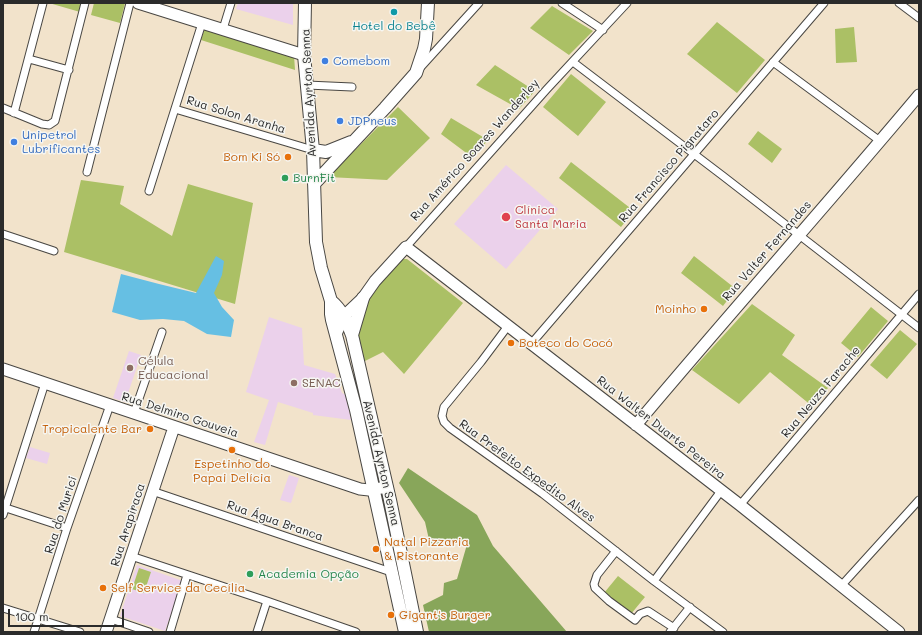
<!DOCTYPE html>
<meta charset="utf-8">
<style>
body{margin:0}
#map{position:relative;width:922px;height:635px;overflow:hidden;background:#f2e3cb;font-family:Mali,sans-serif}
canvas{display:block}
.frame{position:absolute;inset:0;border:4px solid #2b2b2b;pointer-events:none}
.scale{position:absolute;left:8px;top:609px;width:116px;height:18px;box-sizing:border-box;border:2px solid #2b2b2b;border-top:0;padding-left:5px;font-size:12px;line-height:14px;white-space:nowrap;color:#2b2b2b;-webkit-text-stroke:3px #f6f6f2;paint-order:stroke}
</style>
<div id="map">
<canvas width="922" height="635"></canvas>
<div class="frame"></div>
<div class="scale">100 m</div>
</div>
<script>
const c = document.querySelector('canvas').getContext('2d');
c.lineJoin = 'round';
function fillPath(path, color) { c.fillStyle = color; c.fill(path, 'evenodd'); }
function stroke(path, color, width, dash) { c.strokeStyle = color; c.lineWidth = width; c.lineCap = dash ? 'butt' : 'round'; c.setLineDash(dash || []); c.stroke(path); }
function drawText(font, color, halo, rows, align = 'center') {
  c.font = font + ' Mali,sans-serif'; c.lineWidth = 3; c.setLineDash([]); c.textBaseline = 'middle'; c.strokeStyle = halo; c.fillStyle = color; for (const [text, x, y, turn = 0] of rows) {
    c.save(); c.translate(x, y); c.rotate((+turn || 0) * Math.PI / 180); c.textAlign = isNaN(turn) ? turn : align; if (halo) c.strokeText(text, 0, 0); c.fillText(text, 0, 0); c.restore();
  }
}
fillPath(new Path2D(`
 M 238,3 L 293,3 L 293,25 L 236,9 Z
 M 506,165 L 558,209 L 506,269 L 454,224 Z
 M 269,317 L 302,328 L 304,365 L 335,374 L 342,393 L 346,395 L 351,420 L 313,415 L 313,413 L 278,402 L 265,445 L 254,442 L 269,400 L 246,392 Z
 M 129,351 L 141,355 L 125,402 L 113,398 Z
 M 30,447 L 50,453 L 47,464 L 26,458 Z
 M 289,475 L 299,478 L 291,503 L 280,500 Z
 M 137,565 L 183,581 L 165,631 L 120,616 Z`), '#ebd1eb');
fillPath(new Path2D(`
 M 49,3 L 82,3 L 80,12 Z
 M 94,3 L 125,3 L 120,23 L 91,15 Z
 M 552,6 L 593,31 L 569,55 L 530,28 Z
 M 717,22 L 765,60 L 737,93 L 687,54 Z
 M 205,27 L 294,55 L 295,70 L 201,40 Z
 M 854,27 L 857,62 L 836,63 L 835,29 Z
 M 495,65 L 535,91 L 519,109 L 476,85 Z
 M 571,74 L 606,102 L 578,136 L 543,107 Z
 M 398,107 L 430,138 L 387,180 L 328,177 Z
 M 451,118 L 488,140 L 473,158 L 441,134 Z
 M 758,131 L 782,149 L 772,163 L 748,144 Z
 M 571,162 L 634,211 L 621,227 L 559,178 Z
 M 81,180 L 124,186 L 120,204 L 172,236 L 188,184 L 253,203 L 235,304 L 64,252 Z
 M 694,256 L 736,289 L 723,306 L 681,273 Z
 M 399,259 L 407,259 L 463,303 L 404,374 L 383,352 L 361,363 C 360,355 354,340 356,333 C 361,303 381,281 399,259 Z
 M 752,304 L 795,335 L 782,355 L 828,388 L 812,406 L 770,372 L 739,404 L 692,370 Z
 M 871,307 L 888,321 L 858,357 L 841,343 Z
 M 900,330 L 917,344 L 887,379 L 870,365 Z
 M 139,568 L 151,572 L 144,593 L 132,589 Z
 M 618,576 L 645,597 L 631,614 L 604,593 Z`), '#abc065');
fillPath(new Path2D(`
 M 408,468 L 477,515 L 493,546 L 567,632 L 429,632 L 423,605 L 443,595 L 444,583 L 457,579 L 468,541 L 430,544 L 425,522 L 399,483 Z`), '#88a65a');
fillPath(new Path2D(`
 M 216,256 L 224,261 L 222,275 L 214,293 L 222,307 L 234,320 L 231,337 L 207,334 L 184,321 L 163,319 L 140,320 L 112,312 L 121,274 L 159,284 L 196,293 Z`), '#66bfe3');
const street = new Path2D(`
 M 562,3 L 603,30
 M 899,3 L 919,18
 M 223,29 L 231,3
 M 29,59 L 69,70
 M 573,62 L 723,176 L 919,328
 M 773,62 L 880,141
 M 420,68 L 479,3
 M 307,85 L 352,87
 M 3,108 L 42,124 L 49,125 L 55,121 L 85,3
 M 175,109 L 313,150
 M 14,113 L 43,3
 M 87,172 L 130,3
 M 149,191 L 202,23
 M 3,234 L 54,251
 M 406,247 L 547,89 L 627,3
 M 508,326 L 481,362 L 444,407 L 442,416 L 444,422 L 450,428 L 543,494 L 654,581 L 723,632
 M 531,344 L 824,3
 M 134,413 L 162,332
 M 152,491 L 391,572
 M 740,505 L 919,294
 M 3,507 L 67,528
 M 3,515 L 45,383
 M 616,551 L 597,575 L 594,584 L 595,588 L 609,601 L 635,620 L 640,614 L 648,611 L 674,628
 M 131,556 L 267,601 L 356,632
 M 654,581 L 721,491
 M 841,586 L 919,500
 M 3,608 L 80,632
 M 111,619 L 149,632
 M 34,632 L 67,528 L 110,405
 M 170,632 L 187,575
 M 257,632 L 267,601
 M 670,632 L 690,607`);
const secondary = new Path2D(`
 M 138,3 L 304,55
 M 336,334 L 344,316 L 363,298 L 375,281 L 406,247 L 740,505 L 899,632
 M 3,369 L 360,489 L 369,490 L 387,487
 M 636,425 C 729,314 826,206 919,95
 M 106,632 L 174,427`);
const primary = new Path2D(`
 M 305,3 L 304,55 L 313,150 L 316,242 L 321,268 L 331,301 L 331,314 L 332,320 L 356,410 L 405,632
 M 313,150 L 326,152 L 351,142
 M 314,184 L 385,108 L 416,73 L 424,49 L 426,39 L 428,3
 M 331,301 C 342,310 347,322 352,335 L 390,500 L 417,632
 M 352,335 L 363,298`);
stroke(street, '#494743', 9);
stroke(secondary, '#494743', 13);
stroke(primary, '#494743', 14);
stroke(street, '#fff', 7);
stroke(secondary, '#fff', 11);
stroke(primary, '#fff', 12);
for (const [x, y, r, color] of [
 [394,12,4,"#0f9aa8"],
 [325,61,4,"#3f7fe0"],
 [340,121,4,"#3f7fe0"],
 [14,142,4,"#3f7fe0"],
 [288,157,4,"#e8710a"],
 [285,178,4,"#2e9e5b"],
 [506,217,5,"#e0444e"],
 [704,309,4,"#e8710a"],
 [511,343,4,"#e8710a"],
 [130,368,4,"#8d6e63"],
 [294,383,4,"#8d6e63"],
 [150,429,4,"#e8710a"],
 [232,450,4,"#e8710a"],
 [376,549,4,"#e8710a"],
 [250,574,4,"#2e9e5b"],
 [103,588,4,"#e8710a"],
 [391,615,4,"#e8710a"]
]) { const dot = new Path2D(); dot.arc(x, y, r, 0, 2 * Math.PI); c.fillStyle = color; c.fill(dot); stroke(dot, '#f6f6f2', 1.5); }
drawText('12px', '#0d838f', '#f6f6f2', [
 ["Hotel do Bebê",394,26]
]);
drawText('12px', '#366cbe', '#f6f6f2', [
 ["Comebom",333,61],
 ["JDPneus",348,121],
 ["Unipetrol",22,135],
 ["Lubrificantes",22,149]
], 'left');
drawText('12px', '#2b2b2b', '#f6f6f2', [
 ["Avenida Ayrton Senna",309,93,-93],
 ["Rua Solon Aranha",236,115,17],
 ["Rua Américo Soares Wanderley",475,150,-48],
 ["Rua Francisco Pignataro",669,166,-49],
 ["Rua Valter Fernandes",767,251,-49],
 ["Rua Neuza Farache",821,392,-50],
 ["Rua Delmiro Gouveia",180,415,18],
 ["Rua Walter Duarte Pereira",661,428,38],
 ["Avenida Ayrton Senna",381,463,77],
 ["Rua Prefeito Expedito Alves",527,471,36],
 ["Rua do Murici",61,515,-72],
 ["Rua Água Branca",275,521,19],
 ["Rua Arapiraca",128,525,-72]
]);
drawText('12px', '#c56008', '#f6f6f2', [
 ["Bom Ki Só",280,157,"right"],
 ["Moinho",696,309,"right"],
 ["Boteco do Cocó",519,343],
 ["Tropicalente Bar",142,429,"right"],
 ["Espetinho do",232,464,"center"],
 ["Papai Delícia",232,478,"center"],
 ["Natal Pizzaria",384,542],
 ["& Ristorante",384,556],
 ["Self Service da Cecília",111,588],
 ["Gigant's Burger",399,615]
], 'left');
drawText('12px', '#27864d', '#f6f6f2', [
 ["BurnFit",293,178],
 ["Academia Opção",258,574]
], 'left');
drawText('12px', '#be3a42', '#f6f6f2', [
 ["Clínica",515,210],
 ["Santa Maria",515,224]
], 'left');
drawText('12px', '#785e54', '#f6f6f2', [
 ["Célula",138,361],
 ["Educacional",138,375],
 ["SENAC",302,383]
], 'left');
</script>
